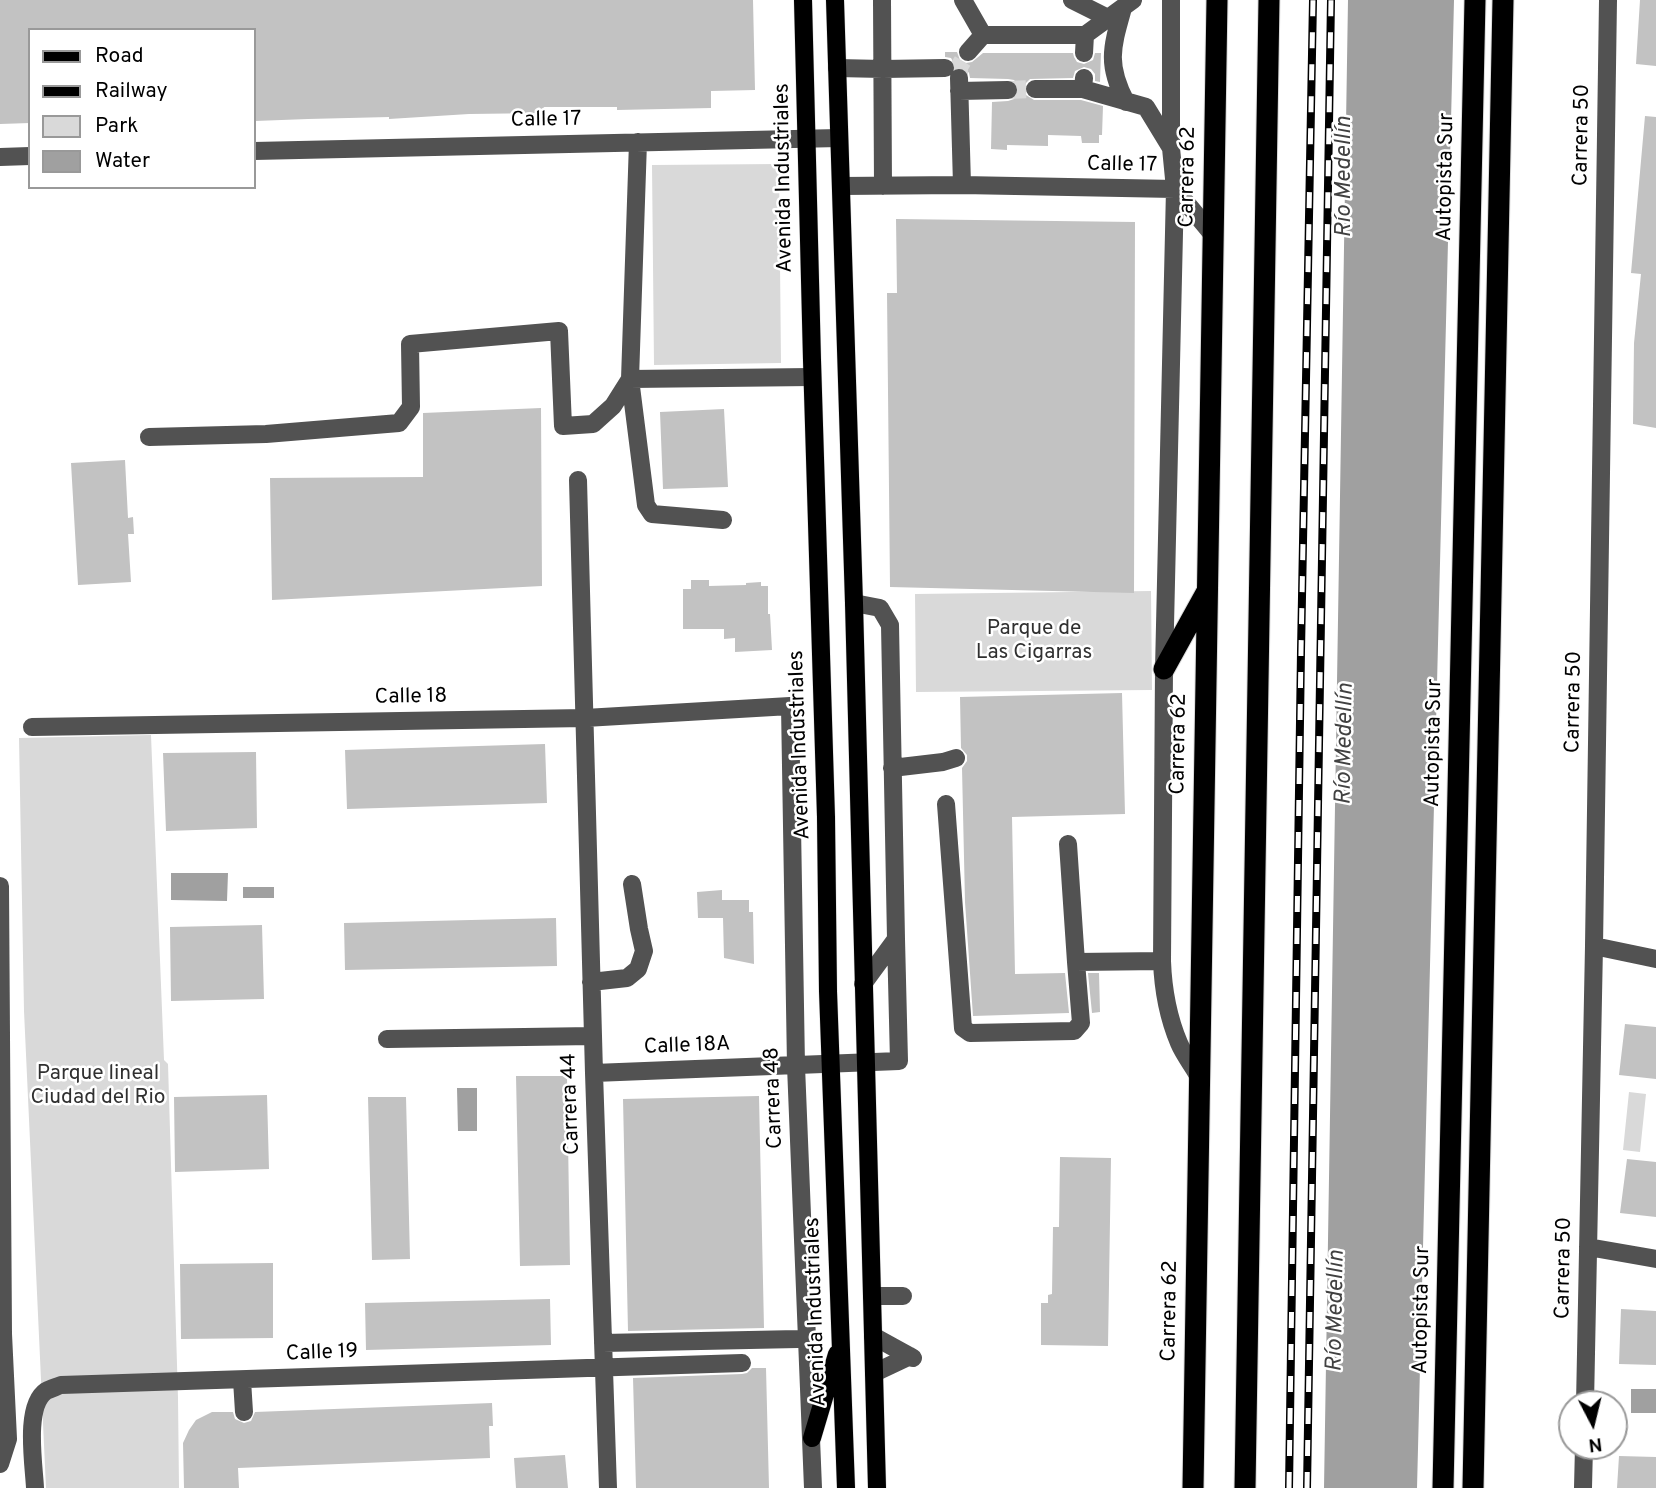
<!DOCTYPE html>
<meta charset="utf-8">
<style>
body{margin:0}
#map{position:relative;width:1656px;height:1488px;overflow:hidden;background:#fff;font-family:Overpass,sans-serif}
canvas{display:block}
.legend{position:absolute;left:28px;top:28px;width:228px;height:161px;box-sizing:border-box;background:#fff;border:2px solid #999;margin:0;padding:9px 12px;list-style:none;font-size:21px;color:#000}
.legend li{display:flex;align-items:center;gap:14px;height:35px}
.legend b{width:35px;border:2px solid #999}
.north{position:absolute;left:1558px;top:1390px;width:70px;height:70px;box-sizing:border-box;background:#fff;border:2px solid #999;border-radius:50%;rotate:173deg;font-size:19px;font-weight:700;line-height:28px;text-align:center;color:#000}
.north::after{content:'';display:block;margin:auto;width:24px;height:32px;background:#000;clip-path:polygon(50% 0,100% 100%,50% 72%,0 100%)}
</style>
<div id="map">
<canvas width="1656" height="1488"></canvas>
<ul class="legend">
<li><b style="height:9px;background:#000"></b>Road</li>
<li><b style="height:9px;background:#000"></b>Railway</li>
<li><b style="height:19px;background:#d9d9d9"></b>Park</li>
<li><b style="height:19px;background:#a0a0a0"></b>Water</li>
</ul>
<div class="north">N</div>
</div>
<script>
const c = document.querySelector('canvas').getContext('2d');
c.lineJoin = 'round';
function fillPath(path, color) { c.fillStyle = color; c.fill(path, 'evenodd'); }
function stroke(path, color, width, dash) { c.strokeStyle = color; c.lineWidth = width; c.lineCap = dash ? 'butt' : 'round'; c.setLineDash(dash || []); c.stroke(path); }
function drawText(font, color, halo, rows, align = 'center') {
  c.font = font + ' Overpass,sans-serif'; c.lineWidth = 5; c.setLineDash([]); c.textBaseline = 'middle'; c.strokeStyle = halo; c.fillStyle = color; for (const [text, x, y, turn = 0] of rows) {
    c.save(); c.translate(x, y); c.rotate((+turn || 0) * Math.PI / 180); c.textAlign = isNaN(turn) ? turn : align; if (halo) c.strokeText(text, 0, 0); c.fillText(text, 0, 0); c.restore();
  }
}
fillPath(new Path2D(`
 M 779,164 L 781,363 L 654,365 L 652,165 Z
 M 1151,591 L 1152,690 L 916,692 L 915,594 Z
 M 151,735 L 164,1060 L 168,1064 L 178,1398 L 179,1488 L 46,1488 L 24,1011 L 19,738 Z
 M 1629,1092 L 1646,1094 L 1640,1152 L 1623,1150 Z`), '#d9d9d9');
fillPath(new Path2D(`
 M 1348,0 L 1454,0 L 1417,1488 L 1324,1488 Z
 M 171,873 L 228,873 L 227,901 L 171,900 Z
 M 243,887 L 274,887 L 274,898 L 243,898 Z
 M 457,1088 L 477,1088 L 477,1131 L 458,1131 Z
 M 1631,1389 L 1656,1389 L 1656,1413 L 1631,1413 Z`), '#a0a0a0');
fillPath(new Path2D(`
 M 0,0 L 753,0 L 755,90 L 711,91 L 711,108 L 617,110 L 617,107 L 544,107 L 545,113 L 469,114 L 389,119 L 389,117 L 308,119 L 255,121 L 254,30 L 30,30 L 30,123 L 0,124 Z
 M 1640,0 L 1656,0 L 1656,66 L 1636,64 Z
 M 945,52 L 957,52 L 960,60 L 966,63 L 972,62 L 983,53 L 1073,53 L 1074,57 L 1077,62 L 1084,64 L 1093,60 L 1095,53 L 1101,53 L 1100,82 L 1095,81 L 1095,74 L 1091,69 L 1084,67 L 1075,71 L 1073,78 L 1030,79 L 1026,83 L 1024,88 L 1026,95 L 1034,100 L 1081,100 L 1103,106 L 1102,135 L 1099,135 L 1099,143 L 1082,143 L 1081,136 L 1048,135 L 1048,146 L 1007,145 L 1007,150 L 991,149 L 992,102 L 1008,101 L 1014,99 L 1019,90 L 1018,85 L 1014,80 L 1008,79 L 970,78 L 969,73 L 965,68 L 956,67 L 951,58 L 945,57 Z
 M 1645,116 L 1656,117 L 1656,428 L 1633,424 L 1634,343 L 1641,274 L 1631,273 Z
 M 896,219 L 1135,222 L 1134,593 L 890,587 L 887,293 L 897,293 Z
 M 541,408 L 542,586 L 272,600 L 270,478 L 423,477 L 423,413 Z
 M 724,409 L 728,487 L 663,489 L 660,412 Z
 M 125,460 L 128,518 L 133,517 L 134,534 L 128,534 L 131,582 L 78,585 L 71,463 Z
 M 691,580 L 709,580 L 709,586 L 746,585 L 746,583 L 761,582 L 761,586 L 768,586 L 768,614 L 770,614 L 772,650 L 735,652 L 735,638 L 724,639 L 724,629 L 683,629 L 683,589 L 691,589 Z
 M 1122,693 L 1125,814 L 1012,817 L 1015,974 L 1065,973 L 1069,1013 L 973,1016 L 965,902 L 962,768 L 967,761 L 967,755 L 961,748 L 960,697 Z
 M 545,744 L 547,803 L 347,809 L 345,750 Z
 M 256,752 L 257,828 L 166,831 L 163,753 Z
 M 722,890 L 722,900 L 749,900 L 749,912 L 753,912 L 754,964 L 724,958 L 723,918 L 698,918 L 697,892 Z
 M 556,918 L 557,966 L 345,970 L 344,923 Z
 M 262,925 L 264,999 L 171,1001 L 170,927 Z
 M 1088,973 L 1099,973 L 1100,1012 L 1092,1013 Z
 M 1625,1024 L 1656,1027 L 1656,1079 L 1619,1075 Z
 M 516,1076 L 567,1076 L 570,1265 L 520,1266 Z
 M 267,1095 L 269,1169 L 175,1172 L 174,1097 Z
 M 759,1096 L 764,1328 L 628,1331 L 623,1099 Z
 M 368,1097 L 406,1097 L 410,1259 L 372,1260 Z
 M 1060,1157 L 1111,1158 L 1108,1346 L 1041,1345 L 1041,1303 L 1048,1303 L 1048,1295 L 1052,1294 L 1053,1227 L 1059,1227 Z
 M 1627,1159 L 1656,1162 L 1656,1217 L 1620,1213 Z
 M 273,1263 L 273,1338 L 181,1339 L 180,1264 Z
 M 550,1299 L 551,1345 L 366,1350 L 365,1303 Z
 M 1621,1309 L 1656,1311 L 1656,1365 L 1619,1364 Z
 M 752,1368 L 766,1368 L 769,1488 L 636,1488 L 633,1378 L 742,1374 L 747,1373 Z
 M 492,1403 L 493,1426 L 489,1426 L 490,1458 L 238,1468 L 239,1488 L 184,1488 L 183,1443 L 189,1430 L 196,1420 L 212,1412 L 233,1412 L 235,1419 L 244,1423 L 251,1421 L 255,1412 Z
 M 565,1455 L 568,1488 L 516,1488 L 514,1458 Z
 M 1619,1456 L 1656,1457 L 1656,1488 L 1617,1488 Z`), '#c2c2c2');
stroke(new Path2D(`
 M 959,78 L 959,67 L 968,52
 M 1008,90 L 1035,89`), '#d9d9d9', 18, [18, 9]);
const major = new Path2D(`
 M 803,0 L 812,360 L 826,817 L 828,991 L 846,1488
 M 835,0 L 854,603 L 877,1488
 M 812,1438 L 837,1354`);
const highway = new Path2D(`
 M 1164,669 L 1206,593
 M 1193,1488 L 1217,0
 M 1245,1488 L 1269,0
 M 1443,1488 L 1475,0
 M 1473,1488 L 1503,0`);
stroke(major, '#dbdbdb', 19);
stroke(highway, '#dbdbdb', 23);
stroke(new Path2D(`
 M 882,0 L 883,186
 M 963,0 L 983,35
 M 1072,0 L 1108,18
 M 1123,8 C 1112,47 1106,64 1126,102
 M 968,52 L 983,35 L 1085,35 L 1133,0
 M 1084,53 L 1085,35
 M 837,68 L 883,69 L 945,68
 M 959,78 L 962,185
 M 1084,78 L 1083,89 L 1146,107 L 1171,148 L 1175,189 L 1164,669 L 1162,961 C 1163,989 1168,1017 1179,1043 C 1184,1055 1193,1066 1199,1077
 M 1035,89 L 1083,89
 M 959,91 L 1008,90
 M 1171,147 L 1171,0
 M 254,151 L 839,138
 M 0,157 L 30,156
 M 841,186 L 962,185 L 1175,189 L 1213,235
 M 149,437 L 266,434 L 399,423 L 411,407 L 410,344 L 559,331 L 563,426 L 593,424 L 613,406 L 630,379 L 638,142
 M 578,480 L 594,1073 L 608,1488
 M 723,520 L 652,514 L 646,505 L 630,379 L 812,377
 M 854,603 L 880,608 L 890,625 L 896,939 L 863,984
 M 32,727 L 585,718 L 790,706 L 796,1066 L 813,1488
 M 892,768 L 943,762 L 956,758
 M 946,804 L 963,1028 L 970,1033 L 1074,1031 L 1081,1023 L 1076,962
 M 1068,844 L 1076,962 L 1162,961
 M 0,886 L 3,1334 L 8,1439 L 0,1464
 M 1594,946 L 1656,959
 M 591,982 L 627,978 L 638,969 L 644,951 L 639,929 L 632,884
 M 387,1039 L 593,1036
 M 594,1073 L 899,1061 L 896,939
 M 1588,1247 L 1656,1259
 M 872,1296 L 903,1296
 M 873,1336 L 913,1358
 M 603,1343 L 798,1339
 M 874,1373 L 910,1356
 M 242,1380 L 244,1412
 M 1585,1404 L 1594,946 L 1608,0
 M 35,1488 C 34,1465 24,1406 46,1391 C 50,1389 56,1387 61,1385 L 742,1363
 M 1583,1488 L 1584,1446`), '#525252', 18);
stroke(major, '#000', 18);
stroke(highway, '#000', 21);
const rail = new Path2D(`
 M 1289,1488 L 1301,651 L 1313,0
 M 1307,1488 L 1331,0`);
stroke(rail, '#000', 8);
stroke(rail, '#fff', 5, [16]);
drawText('21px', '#000', '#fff', [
 ["Calle 17",546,121,-1],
 ["Carrera 50",1583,135,-89],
 ["Calle 17",1122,166,1],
 ["Carrera 62",1189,177,-89],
 ["Autopista Sur",1447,177,-89],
 ["Avenida Industriales",785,178,-91],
 ["Calle 18",411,698,-1],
 ["Carrera 50",1575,702,-89],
 ["Autopista Sur",1435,743,-89],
 ["Carrera 62",1180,744,-89],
 ["Avenida Industriales",801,745,-92],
 ["Calle 18A",687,1047,-2],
 ["Carrera 48",775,1098,-92],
 ["Carrera 44",572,1104,-92],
 ["Carrera 50",1565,1268,-89],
 ["Autopista Sur",1423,1310,-89],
 ["Carrera 62",1171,1311,-89],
 ["Avenida Industriales",817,1312,-92],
 ["Calle 19",322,1354,-2]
]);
drawText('21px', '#303030', '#fff', [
 ["Parque de",1034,630],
 ["Las Cigarras",1034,654],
 ["Parque lineal",98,1075],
 ["Ciudad del Rio",98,1099]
]);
drawText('italic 23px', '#414141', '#fff', [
 ["Río Medellín",1345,177,-90],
 ["Río Medellín",1346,744,-89],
 ["Río Medellín",1337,1311,-89]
]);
</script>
